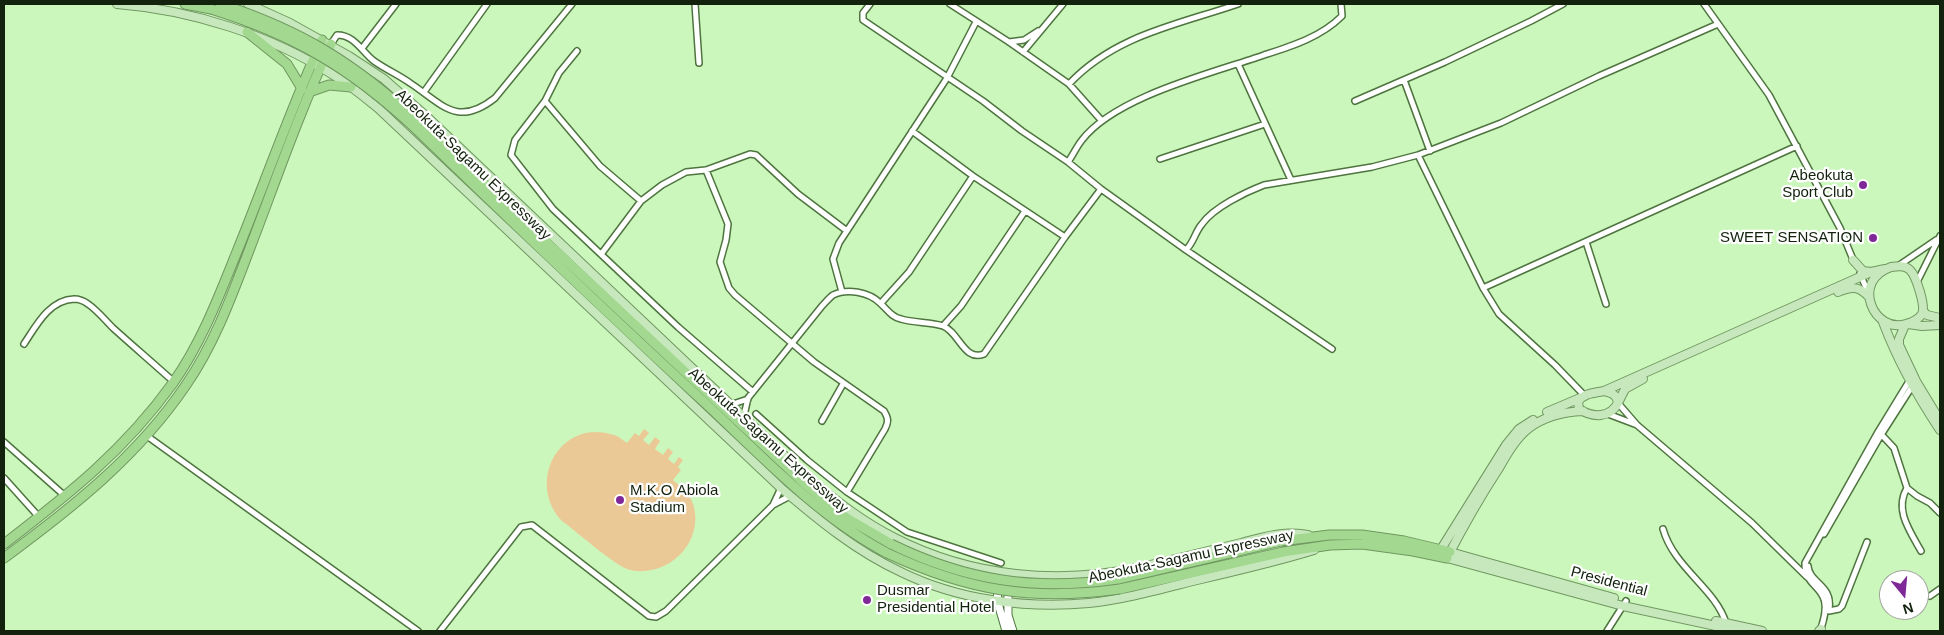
<!DOCTYPE html>
<style>
body{margin:0}
#map{position:relative;width:1944px;height:635px;overflow:hidden;background:#ccf7bc;font-family:Helvetica,sans-serif}
canvas{display:block}
.frame{position:absolute;inset:0;border:5px solid #12220c;pointer-events:none}
.north{position:absolute;left:1879px;top:570px;width:50px;height:50px;box-sizing:border-box;background:#fff;border:1px solid #a0a79e;border-radius:50%;rotate:163deg;font-size:14px;font-weight:700;line-height:20px;text-align:center;color:#12220c}
.north::after{content:'';display:block;margin:auto;width:18px;height:22px;background:#7f2998;clip-path:polygon(50% 0,100% 100%,50% 72%,0 100%)}
</style>
<div id="map">
<canvas width="1944" height="635"></canvas>
<div class="frame"></div>
<div class="north">N</div>
</div>
<script>
const c = document.querySelector('canvas').getContext('2d');
c.lineJoin = 'round';
function fillPath(path, color) { c.fillStyle = color; c.fill(path, 'evenodd'); }
function stroke(path, color, width, dash) { c.strokeStyle = color; c.lineWidth = width; c.lineCap = dash ? 'butt' : 'round'; c.setLineDash(dash || []); c.stroke(path); }
function drawText(font, color, halo, rows, align = 'center') {
  c.font = font + ' Helvetica,sans-serif'; c.lineWidth = 4.5; c.setLineDash([]); c.textBaseline = 'middle'; c.strokeStyle = halo; c.fillStyle = color; for (const [text, x, y, turn = 0] of rows) {
    c.save(); c.translate(x, y); c.rotate((+turn || 0) * Math.PI / 180); c.textAlign = isNaN(turn) ? turn : align; if (halo) c.strokeText(text, 0, 0); c.fillText(text, 0, 0); c.restore();
  }
}
fillPath(new Path2D(`
 M 644,429 L 649,433 L 643,440 L 649,445 L 655,437 L 660,441 L 655,449 L 663,455 L 668,448 L 673,452 L 668,459 L 674,464 L 679,457 L 683,460 L 678,467 L 681,470 L 673,480 C 682,488 691,495 694,507 C 703,545 666,578 630,570 C 616,567 576,531 562,521 C 525,481 561,417 614,435 C 618,436 623,440 627,443 L 635,433 L 639,436 Z`), '#ebc997');
const street = new Path2D(`
 M 695,4 L 699,63
 M 870,4 L 863,13 L 863,20 L 983,101 L 1022,131 L 1068,162 L 1101,189 L 1186,250 C 1194,242 1195,232 1202,224 C 1214,207 1246,192 1264,185 L 1372,167 L 1418,155 L 1501,123 L 1599,76 L 1718,24
 M 950,4 L 1009,42 L 1069,84 L 1102,121
 M 1704,4 L 1769,95 L 1840,228 L 1854,262
 M 1009,42 L 1024,40 L 1038,31
 M 331,44 L 337,35 C 355,35 362,52 374,61 C 385,69 399,75 410,83 C 442,104 457,128 495,98 L 572,4
 M 363,47 L 396,4
 M 577,51 L 559,73 L 545,101 L 515,140 L 511,155 L 553,209 L 678,327 L 753,392
 M 1023,52 L 1063,4
 M 1238,64 L 1291,180
 M 1404,80 L 1430,151
 M 1069,84 C 1115,35 1177,25 1238,4
 M 424,92 L 487,4
 M 545,101 L 600,166 L 641,201
 M 1355,101 L 1445,62 L 1531,21 L 1563,4
 M 912,131 L 973,176 L 1065,237
 M 1418,155 L 1483,288 L 1499,314 L 1555,365 L 1584,395
 M 1160,159 L 1265,124
 M 1068,162 C 1073,155 1077,146 1082,140 C 1116,96 1213,73 1264,55 C 1292,46 1321,37 1342,16 L 1341,4
 M 706,170 L 728,224 L 726,240 L 720,262 L 729,288 L 735,295 L 814,362 L 884,411 C 888,418 889,421 885,429 L 847,492
 M 1586,242 L 1606,304
 M 1186,250 L 1332,349
 M 602,253 L 641,201 L 662,185 L 686,172 L 706,170 L 750,154 L 756,155 L 798,194 L 847,231
 M 1898,266 L 1936,240
 M 1860,274 L 1868,292
 M 1917,282 L 1940,236
 M 1483,288 L 1797,146
 M 842,292 L 833,259 L 839,243 L 947,78 L 976,22
 M 881,303 L 909,272 L 973,176
 M 943,326 L 961,306 L 1025,211
 M 24,344 C 36,326 49,300 74,299 C 79,299 84,301 88,304 C 97,310 105,320 113,328 C 133,346 154,364 174,382
 M 1618,403 L 1637,425 L 1752,523 L 1807,577
 M 730,405 L 748,399
 M 756,414 L 807,460 L 847,492 L 907,532 L 1001,563
 M 1608,414 L 1637,425
 M 745,419 L 745,411 L 748,398 L 822,306 C 826,302 829,298 833,295 C 847,288 869,292 880,303 C 887,309 891,317 901,319 C 914,323 931,322 943,326 C 959,332 964,362 984,354 L 1065,237 L 1101,189
 M 822,421 L 843,384
 M 1879,432 L 1894,448 L 1907,488 L 1917,496 L 1930,503 L 1940,513
 M 147,436 L 418,631
 M 4,442 L 65,496
 M 4,478 L 39,517
 M 1907,488 C 1894,510 1910,531 1921,551
 M 773,505 L 781,488
 M 1663,529 C 1674,568 1715,588 1726,623
 M 1824,534 L 1881,435 L 1913,385
 M 1808,566 C 1809,583 1833,585 1829,609
 M 1930,596 L 1940,589
 M 1829,611 L 1839,609 L 1842,606 L 1867,542
 M 440,631 L 521,527 L 532,525 L 649,616 L 656,617 L 666,611 L 773,505 L 790,496
 M 1607,631 L 1626,601
 M 1820,631 C 1838,583 1804,593 1805,563 L 1878,432 L 1911,378`);
const secondary = new Path2D(`
 M 1000,575 L 997,600 L 1006,631
 M 1008,588 L 1008,615 L 1013,631`);
const primary = new Path2D(`
 M 117,4 C 193,10 270,35 335,76 C 350,85 364,97 378,108 L 781,488 C 818,520 856,551 901,572 C 958,600 1027,609 1089,603 C 1126,599 1161,589 1197,580 C 1236,571 1275,562 1314,550
 M 248,4 L 290,23 L 349,56 L 384,79 L 425,115 L 808,478 C 835,500 863,522 895,538 C 971,577 1059,585 1142,567 C 1175,559 1208,551 1241,543 C 1254,540 1268,535 1282,534 C 1290,533 1300,534 1308,535
 M 1853,260 L 1863,271 L 1871,272
 M 1891,267 C 1898,266 1905,265 1910,270 C 1916,276 1926,306 1922,314 C 1919,319 1911,323 1906,324 C 1874,334 1850,281 1891,267 Z
 M 1838,292 C 1852,286 1859,286 1869,297
 M 1923,311 L 1927,315 L 1940,318
 M 1883,322 C 1898,362 1916,394 1940,430
 M 1908,324 L 1922,326 L 1940,325
 M 1905,325 L 1899,339 L 1899,345 L 1916,381 L 1939,419
 M 1604,391 L 1871,272 L 1885,269
 M 1604,391 C 1611,393 1617,394 1618,403 C 1610,418 1593,418 1579,409 L 1578,402 C 1583,393 1595,393 1604,391 Z
 M 1618,403 L 1625,389 L 1643,379
 M 1583,411 C 1563,412 1545,416 1529,428 C 1516,438 1507,454 1499,468 C 1480,497 1463,527 1447,558 L 1623,606 L 1739,631
 M 1547,412 L 1580,398
 M 1450,552 L 1614,598
 M 1438,554 L 1506,445 L 1519,429 L 1533,420
 M 1716,621 L 1762,631
 M 1819,631 L 1821,629`);
const highway = new Path2D(`
 M 185,4 L 211,9
 M 247,32 L 287,64 L 301,87
 M 309,92 L 329,85 L 351,87
 M 418,122 L 804,483 L 843,516 L 891,544
 M 413,126 C 509,219 606,312 704,402 C 762,456 817,516 887,553
 M 4,544 C 69,494 124,451 173,383 C 201,343 218,299 236,254 C 265,183 290,110 322,40
 M 4,558 C 72,508 138,456 186,385 C 215,343 232,295 250,248 C 276,180 300,110 331,44
 M 1118,579 L 1281,541 L 1329,535 L 1362,535 L 1404,541 L 1450,552
 M 1120,589 L 1283,552 L 1330,545 L 1362,544 L 1413,551 L 1447,558`);
stroke(street, '#4e743f', 8);
stroke(secondary, '#4e743f', 9);
stroke(primary, '#709861', 10);
stroke(highway, '#709861', 11);
stroke(street, '#fff', 5);
stroke(secondary, '#fff', 7);
stroke(primary, '#c7e8bc', 8);
stroke(highway, '#a2d88f', 9);
const highwayBridge = new Path2D(`
 M 220,4 C 301,30 356,64 418,122
 M 211,9 C 294,35 349,67 413,126
 M 891,544 C 966,581 1036,591 1118,579
 M 887,553 C 968,591 1032,601 1120,589`);
stroke(highwayBridge, '#709861', 11, []);
stroke(highwayBridge, '#a2d88f', 9);
for (const [x, y, r, color] of [
 [1863,185,5,"#7f2998"],
 [1873,238,5,"#7f2998"],
 [620,500,5,"#7f2998"],
 [867,600,5,"#7f2998"]
]) { const dot = new Path2D(); dot.arc(x, y, r, 0, 2 * Math.PI); c.fillStyle = color; c.fill(dot); stroke(dot, '#fff', 2); }
drawText('15px', '#12220c', '#fff', [
 ["Abeokuta-Sagamu Expressway",473,165,44],
 ["Abeokuta-Sagamu Expressway",768,441,42],
 ["Abeokuta-Sagamu Expressway",1191,557,-12],
 ["Presidential",1609,582,15]
]);
drawText('15px', '#12220c', '#fff', [
 ["Abeokuta",1853,176],
 ["Sport Club",1853,193],
 ["SWEET SENSATION",1863,238],
 ["M.K.O Abiola",630,491,"left"],
 ["Stadium",630,508,"left"],
 ["Dusmar",877,591,"left"],
 ["Presidential Hotel",877,608,"left"]
], 'right');
</script>
